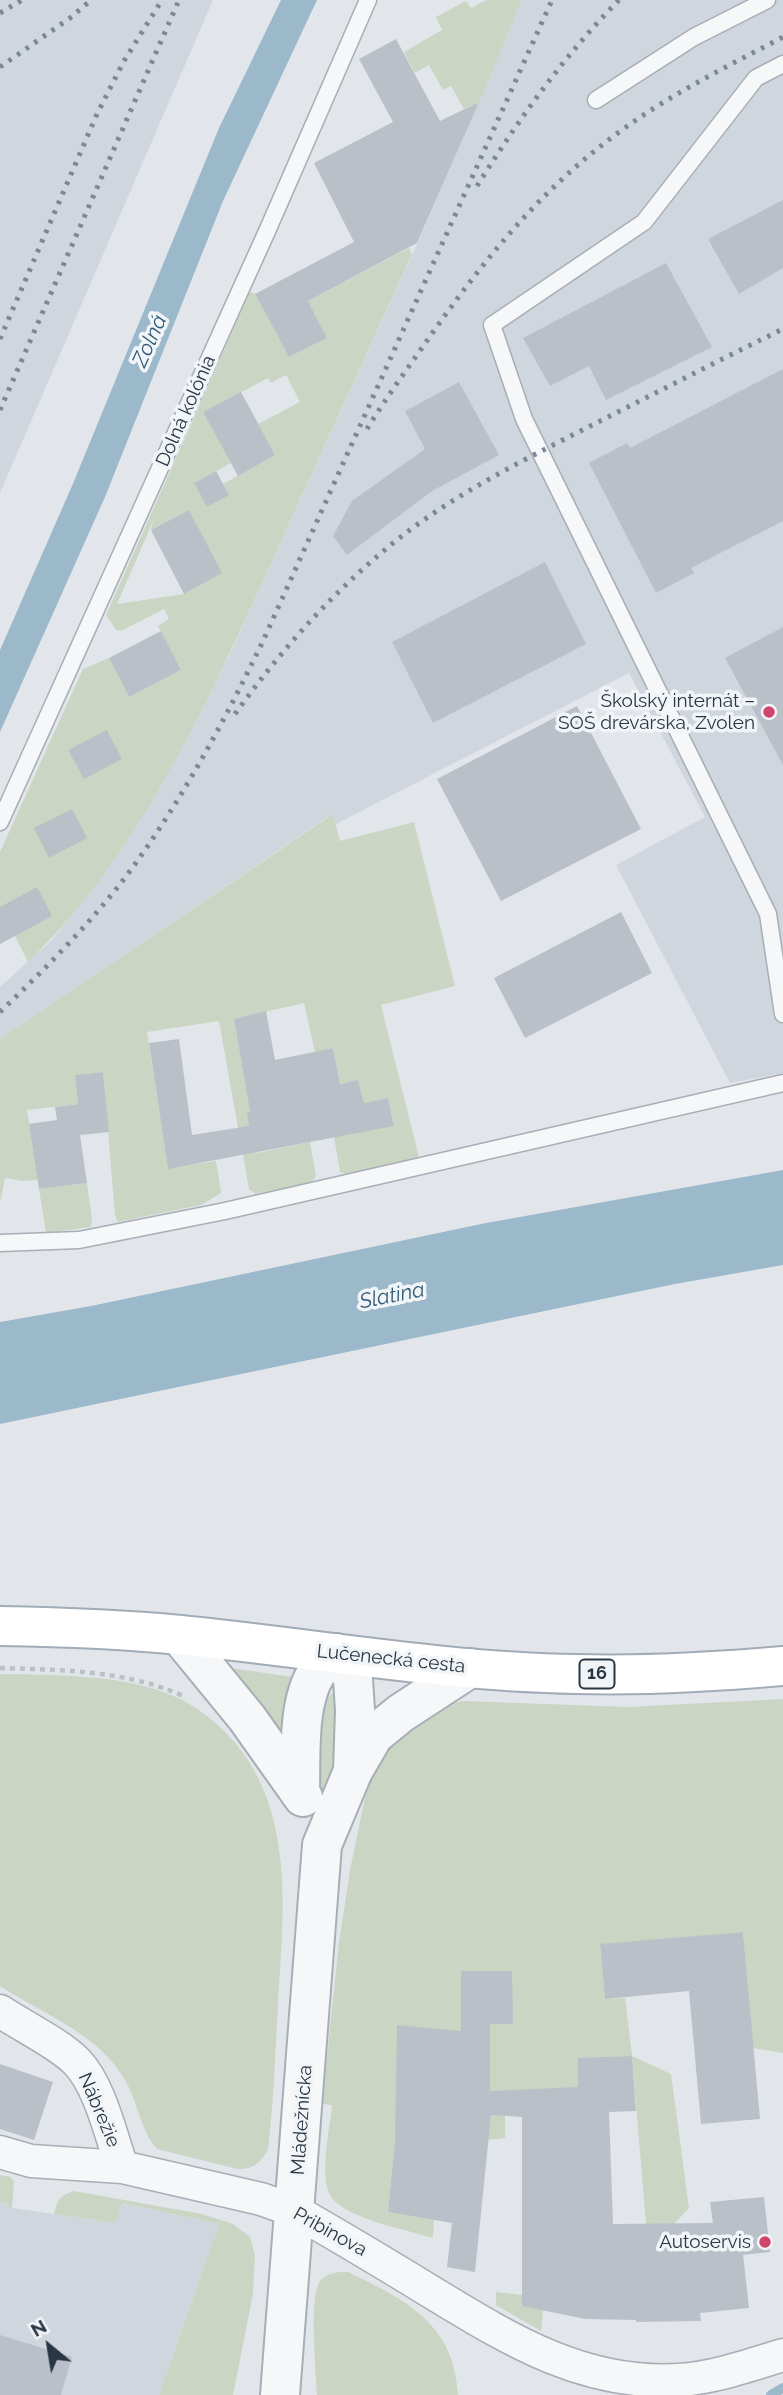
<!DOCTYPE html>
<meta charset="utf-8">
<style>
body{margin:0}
#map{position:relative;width:783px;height:2395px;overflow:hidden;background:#e2e6eb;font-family:Raleway,sans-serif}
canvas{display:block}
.north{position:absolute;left:14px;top:2311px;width:70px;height:70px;-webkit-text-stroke:5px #f2f5f8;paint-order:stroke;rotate:330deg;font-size:19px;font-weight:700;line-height:28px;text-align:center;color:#293643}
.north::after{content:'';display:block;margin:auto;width:24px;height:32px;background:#293643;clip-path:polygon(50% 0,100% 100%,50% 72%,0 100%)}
</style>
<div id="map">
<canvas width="783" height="2395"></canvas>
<div class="north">N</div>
</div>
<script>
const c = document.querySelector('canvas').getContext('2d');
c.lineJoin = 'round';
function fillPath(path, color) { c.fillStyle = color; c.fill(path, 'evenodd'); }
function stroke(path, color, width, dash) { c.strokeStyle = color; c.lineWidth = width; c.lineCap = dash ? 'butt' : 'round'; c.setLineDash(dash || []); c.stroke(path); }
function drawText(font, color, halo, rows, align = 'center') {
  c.font = font + ' Raleway,sans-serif'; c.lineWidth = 7; c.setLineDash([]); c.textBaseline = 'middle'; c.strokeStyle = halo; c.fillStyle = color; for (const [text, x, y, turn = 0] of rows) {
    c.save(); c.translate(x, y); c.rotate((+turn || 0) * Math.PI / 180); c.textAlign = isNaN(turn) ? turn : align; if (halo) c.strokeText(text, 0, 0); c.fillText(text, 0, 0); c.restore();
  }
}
fillPath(new Path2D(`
 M 0,0 L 213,0 L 0,493 Z
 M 522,0 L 783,0 L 783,1073 L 730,1083 L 616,865 L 705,817 L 629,673 L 336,824 L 332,814 L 0,1039 L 0,987 L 53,939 L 102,876 L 162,784 L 229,656 L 422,233 Z
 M 0,2202 L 9,2204 L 9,2207 L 12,2208 L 116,2223 L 122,2203 L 219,2224 L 159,2395 L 0,2395 Z`), '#d0d6dd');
fillPath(new Path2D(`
 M 486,0 L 522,0 L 479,102 L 464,109 L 451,86 L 443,90 L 429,65 L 415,73 L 404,52 L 442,30 L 436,17 L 466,1 L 471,8 Z
 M 409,248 L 412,254 C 366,355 320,456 274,557 C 211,695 138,858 28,962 L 0,907 L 0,852 L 83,669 L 109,658 L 129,697 L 181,670 L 158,626 L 169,619 L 164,609 L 121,631 L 116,630 L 106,615 L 250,292 L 255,294 L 289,357 L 327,338 L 308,301 ZM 286,375 L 300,402 L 258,424 L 275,455 L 223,484 L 228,495 L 207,507 L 194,483 L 231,463 L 204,412 L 268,378 L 271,383 ZM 189,510 L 221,573 L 184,594 L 117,604 L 154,519 L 151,530 Z
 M 333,814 L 340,841 L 414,822 L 455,986 L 381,1005 L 420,1161 L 348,1175 L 340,1172 L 334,1137 L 394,1125 L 388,1098 L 364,1103 L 358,1080 L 340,1084 L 333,1048 L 315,1052 L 304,1003 L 234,1019 L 250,1112 L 247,1112 L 257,1153 L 310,1142 L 316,1176 L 312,1182 L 256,1194 L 249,1189 L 219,1021 L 147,1032 L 168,1168 L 216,1161 L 221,1193 L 201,1205 L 118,1222 L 115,1215 L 103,1072 L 75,1075 L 78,1104 L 27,1110 L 38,1180 L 22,1181 L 5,1178 L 0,1203 L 0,1039 Z
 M 87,1183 L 92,1219 L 91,1227 L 46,1233 L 39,1189 Z
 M 217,1666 L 293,1677 L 283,1706 L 281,1733 Z
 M 0,1674 C 55,1675 128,1674 178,1698 C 201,1709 220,1725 236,1744 C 296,1817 283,1918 278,2005 C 275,2053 274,2101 268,2149 C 262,2162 252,2170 238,2169 L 157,2149 C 140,2130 138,2102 125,2080 C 99,2034 43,2014 0,1986 Z
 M 333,1693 L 338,1694 L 341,1740 L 325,1810 L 316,1779 L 315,1759 L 324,1701 Z
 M 783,1699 L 783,2053 L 753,2048 L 743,1932 L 600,1945 L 605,1999 L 625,1998 L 632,2056 L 671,2074 L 689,2208 L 674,2224 L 646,2224 L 632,2056 L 578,2059 L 578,2087 L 505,2113 L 505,2138 L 488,2140 L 489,2024 L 511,1971 L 462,1971 L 461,2115 L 395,2140 L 388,2212 L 434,2220 L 433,2238 C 408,2230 340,2218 329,2193 C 320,2172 330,2128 332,2105 L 322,2104 L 339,1943 L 350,1870 L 370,1774 L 391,1739 L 451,1703 L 463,1701 L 628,1707 Z
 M 0,2175 L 10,2177 L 14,2181 L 12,2208 L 8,2207 L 8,2204 L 0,2202 Z
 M 74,2191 L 202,2214 L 233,2224 L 250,2237 L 255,2255 L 253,2294 L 233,2395 L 159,2395 L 219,2224 L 122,2203 L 116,2223 L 54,2214 C 57,2201 60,2195 74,2191 Z
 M 348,2272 C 406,2300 454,2323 458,2395 L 317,2395 C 316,2373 309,2299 319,2283 C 326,2272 337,2272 348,2272 Z
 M 496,2292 L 522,2295 L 523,2306 L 543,2310 L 541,2331 L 496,2305 Z`), '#cad5c3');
fillPath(new Path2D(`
 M 281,0 L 317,0 L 223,201 L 105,497 L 0,732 L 0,650 L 72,486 L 219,128 Z
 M 783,1170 L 783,1265 L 675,1284 L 0,1424 L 0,1322 L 91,1306 L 486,1223 Z`), '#9cb9cb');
stroke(new Path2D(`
 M 771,2395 L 783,2388`), '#9cb9cb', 10);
fillPath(new Path2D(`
 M 396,39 L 440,121 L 479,102 L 417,243 L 308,301 L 327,338 L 289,357 L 255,294 L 354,242 L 314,163 L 393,122 L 359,59 Z
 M 783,200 L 783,268 L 739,294 L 708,239 Z
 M 666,263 L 712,347 L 606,400 L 589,366 L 550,386 L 523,338 Z
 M 783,369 L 783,521 L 691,568 L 694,573 L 656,593 L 589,463 L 627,443 L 630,448 Z
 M 459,382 L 499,455 L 432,491 L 347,555 L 333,536 L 352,501 L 425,449 L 405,411 Z
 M 241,392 L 275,455 L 238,476 L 203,412 Z
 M 216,471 L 229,495 L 207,507 L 194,483 Z
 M 189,510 L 222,573 L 184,594 L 151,530 Z
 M 545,562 L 586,644 L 433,723 L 392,642 Z
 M 783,627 L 783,765 L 725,658 Z
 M 161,631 L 181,670 L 129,697 L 109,658 Z
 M 577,706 L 641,829 L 501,901 L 437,779 Z
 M 107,730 L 122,759 L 84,779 L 68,750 Z
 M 72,809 L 87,838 L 49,858 L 34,828 Z
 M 37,887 L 52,916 L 0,944 L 0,907 Z
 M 621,912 L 652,973 L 525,1038 L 494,978 Z
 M 266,1011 L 275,1060 L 333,1048 L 340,1084 L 358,1080 L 364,1103 L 388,1098 L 394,1126 L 168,1169 L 149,1043 L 179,1039 L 192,1135 L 249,1126 L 247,1112 L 250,1112 L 234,1019 Z
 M 103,1072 L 109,1132 L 80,1135 L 87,1183 L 39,1189 L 29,1124 L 57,1120 L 55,1107 L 78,1104 L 75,1075 Z
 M 743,1932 L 760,2119 L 701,2124 L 689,1991 L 605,1999 L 600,1944 Z
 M 461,1971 L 512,1971 L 513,2024 L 490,2024 L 490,2091 L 578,2087 L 578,2058 L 632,2056 L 636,2111 L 609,2112 L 613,2224 L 713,2223 L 710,2202 L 764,2197 L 770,2252 L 743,2255 L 749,2308 L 700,2313 L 701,2321 L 636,2322 L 636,2320 L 585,2319 L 522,2306 L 522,2117 L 491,2115 L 475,2272 L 447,2267 L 452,2223 L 388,2212 L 395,2140 L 397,2025 L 461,2031 Z
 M 0,2064 L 53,2082 L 34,2140 L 0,2129 Z
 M 0,2335 L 72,2357 L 61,2395 L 0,2395 Z`), '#b9c0c8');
const service = new Path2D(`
 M 783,64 L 756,78 L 644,222 L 492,325 L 524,419 L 768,914 L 783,1014
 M 596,100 L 694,37 L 767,0
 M 0,822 L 268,229 L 368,0
 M 0,1243 L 79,1240 L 225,1211 L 783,1083`);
const minor = new Path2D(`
 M 0,2011 C 22,2026 60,2044 77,2062 C 100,2086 111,2136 122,2167
 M 0,2152 L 31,2161 L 122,2167 L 261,2199 L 295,2211 C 339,2236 384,2263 428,2290 C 507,2338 582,2386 679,2380 C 714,2378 750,2365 783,2355`);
const tertiary = new Path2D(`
 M 179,1635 L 247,1718 L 303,1797
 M 353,1771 L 374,1735 L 401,1713 L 470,1668
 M 280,2395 L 322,1845 L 353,1771 L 355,1710 L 353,1679 L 347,1666 L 336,1653 C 330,1659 322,1665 317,1672 C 297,1702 301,1756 300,1791`);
const primary = new Path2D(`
 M 0,1626 C 60,1627 120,1629 180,1635 C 312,1648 444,1672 576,1674 C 645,1676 714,1672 783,1666`);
stroke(service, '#a7aeb5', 19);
stroke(minor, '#a7aeb5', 35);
stroke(tertiary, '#a7aeb5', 42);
stroke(primary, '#a1acb7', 42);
stroke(new Path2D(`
 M 0,1668 C 61,1670 126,1670 183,1696`), '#bcc1c6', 4.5, [5, 5]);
stroke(service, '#f5f7f9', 16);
stroke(minor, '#f5f7f9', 32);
stroke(tertiary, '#f5f7f9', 38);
stroke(primary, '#fff', 38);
stroke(new Path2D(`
 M 0,13 L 22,0
 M 0,67 L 70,18 L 91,0
 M 477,186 C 519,119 563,57 619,0
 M 0,339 L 97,114 L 124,61 L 162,0
 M 0,410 L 179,0
 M 367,429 C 387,396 411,364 433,332 C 490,252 545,185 626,127 C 675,92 730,65 783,37
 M 235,714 C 281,650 332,593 393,543 C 455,493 528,458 598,422 C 660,391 721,359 783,329
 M 0,1012 C 46,968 92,922 130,871 C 182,800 225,720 263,641 L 552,0`), '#7b8895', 5, [3.5, 7]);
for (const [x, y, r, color] of [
 [769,712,7,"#d1456d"],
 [765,2242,7,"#d1456d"]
]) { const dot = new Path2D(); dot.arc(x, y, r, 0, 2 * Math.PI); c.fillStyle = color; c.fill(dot); stroke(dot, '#f2f5f8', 2.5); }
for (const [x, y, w] of [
 [597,1674,35]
]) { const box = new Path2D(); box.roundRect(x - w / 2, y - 14.5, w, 29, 5); c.fillStyle = '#f2f5f8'; c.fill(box); stroke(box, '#293643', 2); }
drawText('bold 18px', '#293643', null, [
 ["16",597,1674]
]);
drawText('19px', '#293643', '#f2f5f8', [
 ["Dolná kolónia",186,411,-66],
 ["Lučenecká cesta",391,1659,6],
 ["Nábrežie",99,2110,67],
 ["Mládežnícka",302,2120,-86],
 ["Pribinova",330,2232,29]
]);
drawText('19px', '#293643', '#f2f5f8', [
 ["Školský internát –",755,701],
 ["SOŠ drevárska, Zvolen",755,723],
 ["Autoservis",751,2242]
], 'right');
drawText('italic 21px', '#325b78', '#f2f5f8', [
 ["Zolná",150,341,-66],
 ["Slatina",392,1296,-11]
]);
</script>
